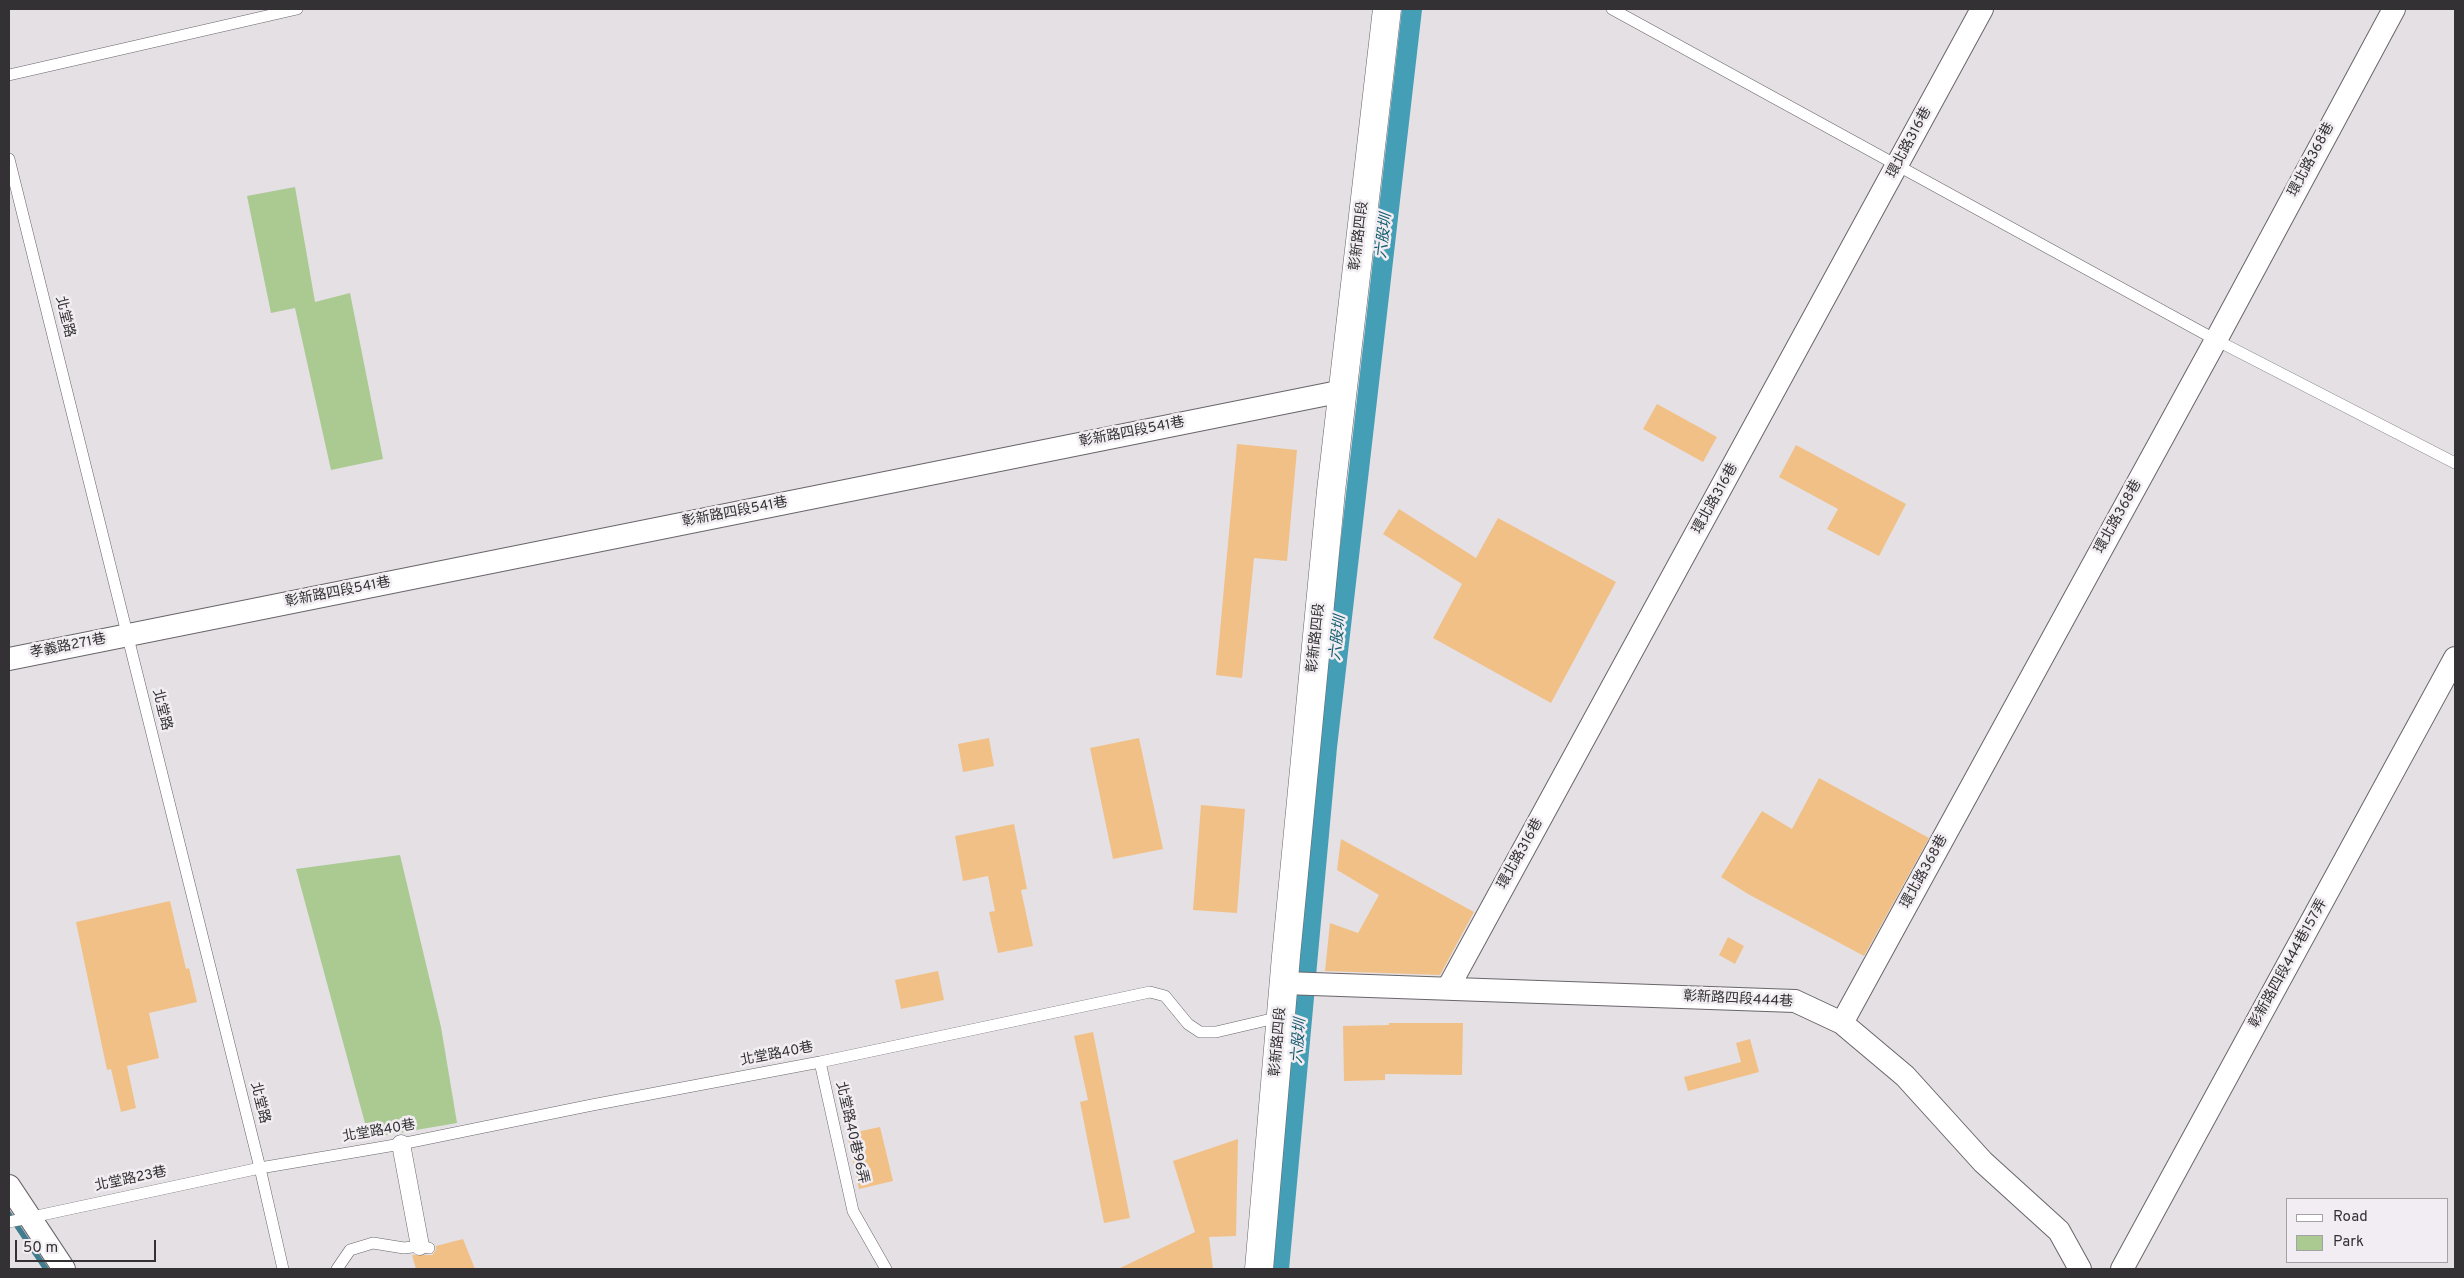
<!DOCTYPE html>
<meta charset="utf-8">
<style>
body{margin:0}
#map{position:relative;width:2464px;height:1278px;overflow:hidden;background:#e4e0e4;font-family:Overpass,sans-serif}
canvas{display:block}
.frame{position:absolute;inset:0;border:10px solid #333133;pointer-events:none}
.legend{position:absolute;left:2286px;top:1198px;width:162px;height:65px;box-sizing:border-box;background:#f1edf2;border:1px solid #a5a2a6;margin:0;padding:6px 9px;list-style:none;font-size:15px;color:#333133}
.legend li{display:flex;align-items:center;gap:10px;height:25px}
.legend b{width:25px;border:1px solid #a5a2a6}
.scale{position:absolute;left:15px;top:1240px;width:141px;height:22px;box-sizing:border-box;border:2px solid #333133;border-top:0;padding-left:6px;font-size:15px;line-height:18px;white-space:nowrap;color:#333133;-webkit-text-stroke:4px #f1edf2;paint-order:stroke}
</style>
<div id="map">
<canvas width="2464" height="1278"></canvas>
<div class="frame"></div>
<ul class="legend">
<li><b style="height:6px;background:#fff"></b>Road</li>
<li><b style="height:14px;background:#aaca92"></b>Park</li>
</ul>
<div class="scale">50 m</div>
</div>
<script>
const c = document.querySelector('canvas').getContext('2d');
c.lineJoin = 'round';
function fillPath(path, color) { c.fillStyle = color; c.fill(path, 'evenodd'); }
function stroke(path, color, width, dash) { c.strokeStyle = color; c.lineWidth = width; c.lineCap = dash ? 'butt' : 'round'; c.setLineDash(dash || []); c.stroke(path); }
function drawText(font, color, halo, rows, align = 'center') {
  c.font = font + ' Overpass,"Noto Sans TC",sans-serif'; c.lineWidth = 5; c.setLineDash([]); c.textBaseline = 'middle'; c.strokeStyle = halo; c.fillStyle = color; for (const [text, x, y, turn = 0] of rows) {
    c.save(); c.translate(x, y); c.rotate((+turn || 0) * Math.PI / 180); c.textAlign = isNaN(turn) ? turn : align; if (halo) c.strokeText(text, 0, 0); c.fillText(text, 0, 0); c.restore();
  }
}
fillPath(new Path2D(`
 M 295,187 L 315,302 L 350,293 L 383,459 L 331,470 L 295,308 L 271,313 L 247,196 Z
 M 400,855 L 441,1027 L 457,1123 L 369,1138 L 296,869 Z`), '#aaca92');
stroke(new Path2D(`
 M 9,1214 L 46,1269`), '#3f7d8f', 5.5);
stroke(new Path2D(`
 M 1279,1269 L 1327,747 L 1412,9`), '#449eb6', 20);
fillPath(new Path2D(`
 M 1657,404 L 1717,437 L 1703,462 L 1643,429 Z
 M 1237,444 L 1297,450 L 1287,561 L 1254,558 L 1242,678 L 1216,675 Z
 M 1796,445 L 1906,504 L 1879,556 L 1827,529 L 1838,509 L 1779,477 Z
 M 1399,509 L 1476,558 L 1498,518 L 1616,582 L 1551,703 L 1433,638 L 1462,584 L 1383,534 Z
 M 989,738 L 994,766 L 963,772 L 958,744 Z
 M 1139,738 L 1163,849 L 1113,859 L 1090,748 Z
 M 1819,778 L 1929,838 L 1864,956 L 1748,894 L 1721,877 L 1762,811 L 1792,829 Z
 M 1201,805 L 1245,809 L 1237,913 L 1193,910 Z
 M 1014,824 L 1027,889 L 1021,890 L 1033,946 L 998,953 L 989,912 L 995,911 L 988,876 L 963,881 L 955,836 Z
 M 1341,839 L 1474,912 L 1440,975 L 1325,971 L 1330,923 L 1358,933 L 1379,895 L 1337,870 Z
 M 170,901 L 186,969 L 189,968 L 197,1002 L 149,1013 L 159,1058 L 127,1066 L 136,1108 L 121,1112 L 111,1069 L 107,1070 L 76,922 Z
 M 1728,937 L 1744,946 L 1735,964 L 1719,955 Z
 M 938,971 L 944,1000 L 901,1009 L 895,980 Z
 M 1389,1023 L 1463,1023 L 1462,1075 L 1385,1074 L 1385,1080 L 1344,1081 L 1343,1026 L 1389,1025 Z
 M 1093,1032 L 1130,1218 L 1104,1223 L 1080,1102 L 1088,1100 L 1074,1036 Z
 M 1750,1039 L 1759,1072 L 1688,1091 L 1684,1077 L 1741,1062 L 1736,1043 Z
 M 880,1127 L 893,1181 L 859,1189 L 847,1134 Z
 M 1238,1139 L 1236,1236 L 1209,1237 L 1213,1269 L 1118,1269 L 1195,1232 L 1173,1161 Z
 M 463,1239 L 475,1269 L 416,1269 L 412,1255 L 432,1255 L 436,1250 L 436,1246 Z`), '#f1c087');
const service = new Path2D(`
 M 1612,9 L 2216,340 L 2455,463
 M 9,75 L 297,9
 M 9,159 L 260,1168 L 283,1269
 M 820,1062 L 853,1211 L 886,1269
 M 9,1222 L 260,1168 L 401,1144 L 592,1105 L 820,1062 L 1150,992 L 1165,996 L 1188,1024 L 1200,1032 L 1216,1032 L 1280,1017
 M 337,1269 L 350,1250 L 373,1243 L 404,1248 L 420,1246 L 429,1248`);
const pedestrian = new Path2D(`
 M 401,1144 L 420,1246`);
const minor = new Path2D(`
 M 9,659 L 1343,391
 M 1284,983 L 1795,1001 L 1842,1023 L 1905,1076 L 1983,1162 L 2059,1231 L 2080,1269
 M 1448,988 L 1982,9
 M 1842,1023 L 2216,340 L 2394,9
 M 9,1186 L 64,1269
 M 2122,1269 L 2455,658`);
const tertiary = new Path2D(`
 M 1259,1269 L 1286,956 L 1331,491 L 1387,9`);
stroke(service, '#69656a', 12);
stroke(pedestrian, '#69656a', 19);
stroke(minor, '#69656a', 24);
stroke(tertiary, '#69656a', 29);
stroke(service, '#fff', 11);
stroke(pedestrian, '#fff', 18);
stroke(minor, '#fff', 22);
stroke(tertiary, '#fff', 28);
drawText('14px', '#333133', '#f1edf2', [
 ["環北路316巷",1910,143,-62],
 ["環北路368巷",2312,160,-62],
 ["彰新路四段",1360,236,-83],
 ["北堂路",64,317,76],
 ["彰新路四段541巷",1132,433,-11],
 ["環北路316巷",1716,499,-61],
 ["彰新路四段541巷",735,513,-11],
 ["環北路368巷",2119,517,-61],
 ["彰新路四段541巷",338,593,-11],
 ["彰新路四段",1317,638,-84],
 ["孝義路271巷",68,647,-11],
 ["北堂路",161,710,76],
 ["環北路316巷",1521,854,-61],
 ["環北路368巷",1925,872,-61],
 ["彰新路四段444巷157弄",2289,964,-61],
 ["彰新路四段444巷",1738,1000,3],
 ["彰新路四段",1279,1042,-85],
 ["北堂路40巷",777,1055,-11],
 ["北堂路",259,1103,76],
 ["北堂路40巷",379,1132,-10],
 ["北堂路40巷96弄",851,1133,77],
 ["北堂路23巷",131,1180,-12]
]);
drawText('italic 15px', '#145d6f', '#f1edf2', [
 ["六股圳",1385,236,-83],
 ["六股圳",1339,638,-83],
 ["六股圳",1300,1041,-85]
]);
</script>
